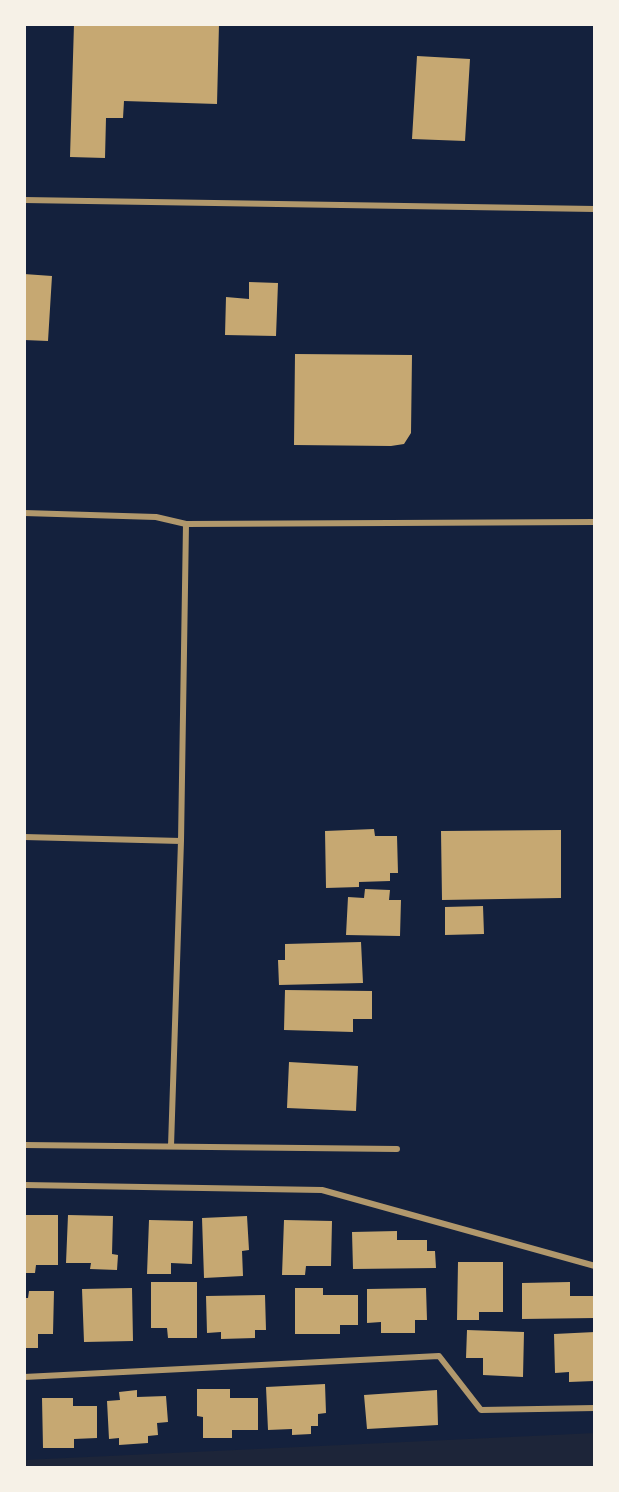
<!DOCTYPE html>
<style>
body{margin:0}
#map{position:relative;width:619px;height:1492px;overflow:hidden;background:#14213d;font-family:"Open Sans",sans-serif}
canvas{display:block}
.frame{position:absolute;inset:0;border:26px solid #f6f1e7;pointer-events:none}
</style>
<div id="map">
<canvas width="619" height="1492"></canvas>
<div class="frame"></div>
</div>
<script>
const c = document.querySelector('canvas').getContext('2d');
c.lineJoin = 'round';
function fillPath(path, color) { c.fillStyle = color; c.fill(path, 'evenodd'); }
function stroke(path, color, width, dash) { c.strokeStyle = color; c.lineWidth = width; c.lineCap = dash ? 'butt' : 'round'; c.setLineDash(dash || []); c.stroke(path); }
fillPath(new Path2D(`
 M 595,1433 L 595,1468 L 24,1468 L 24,1460 Z`), '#1d2539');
fillPath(new Path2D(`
 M 74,24 L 219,24 L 217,104 L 124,101 L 123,118 L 106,118 L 105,158 L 70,157 Z
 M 417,56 L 470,59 L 465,141 L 412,139 Z
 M 24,274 L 52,276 L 48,341 L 24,340 Z
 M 249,282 L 278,283 L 276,336 L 225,335 L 226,297 L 249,299 Z
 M 295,354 L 412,355 L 411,433 L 404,444 L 391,446 L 294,445 Z
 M 374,829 L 375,836 L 397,836 L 398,873 L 390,873 L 390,881 L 359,882 L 359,887 L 326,888 L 325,831 Z
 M 561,830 L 561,898 L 442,900 L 441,831 Z
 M 365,889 L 390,890 L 389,900 L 401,900 L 400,936 L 346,935 L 348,897 L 364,898 Z
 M 483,906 L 484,934 L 445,935 L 445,907 Z
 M 361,942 L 363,983 L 279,985 L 278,960 L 285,960 L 285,944 Z
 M 285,990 L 372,991 L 372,1019 L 353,1019 L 353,1032 L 284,1030 Z
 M 289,1062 L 358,1066 L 356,1111 L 287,1108 Z
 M 24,1215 L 58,1215 L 58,1265 L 36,1265 L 35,1273 L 24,1273 Z
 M 68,1215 L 113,1216 L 112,1254 L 118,1255 L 117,1270 L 90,1269 L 91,1263 L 66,1263 Z
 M 247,1216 L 249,1250 L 242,1251 L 243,1276 L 204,1278 L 202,1218 Z
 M 149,1220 L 193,1221 L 192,1264 L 171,1263 L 171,1274 L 147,1274 Z
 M 284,1220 L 332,1221 L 331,1266 L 306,1266 L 305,1275 L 282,1275 Z
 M 397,1231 L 397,1240 L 427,1240 L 427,1251 L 435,1251 L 436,1268 L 353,1269 L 352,1232 Z
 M 458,1262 L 503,1262 L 503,1312 L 479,1312 L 479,1320 L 457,1320 Z
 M 151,1282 L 197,1282 L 197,1338 L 168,1338 L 167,1328 L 151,1328 Z
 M 570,1282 L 570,1296 L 595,1296 L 595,1318 L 522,1319 L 522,1283 Z
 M 132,1288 L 133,1341 L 84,1342 L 82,1289 Z
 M 295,1288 L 323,1288 L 323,1295 L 358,1295 L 358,1325 L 340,1325 L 340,1334 L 295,1334 Z
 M 426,1288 L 427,1320 L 415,1320 L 415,1333 L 381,1333 L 381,1322 L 367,1323 L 367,1289 Z
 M 29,1291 L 54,1291 L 53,1334 L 38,1334 L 38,1348 L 24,1348 L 24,1298 L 28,1298 Z
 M 265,1295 L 266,1330 L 255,1330 L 255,1338 L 221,1339 L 221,1332 L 207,1333 L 206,1296 Z
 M 467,1330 L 524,1332 L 523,1377 L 483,1375 L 483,1358 L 466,1358 Z
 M 595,1332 L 594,1381 L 569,1382 L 569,1372 L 555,1373 L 554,1334 Z
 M 325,1384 L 326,1413 L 318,1414 L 318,1426 L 311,1426 L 311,1434 L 292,1435 L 292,1429 L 268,1430 L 266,1387 Z
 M 197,1389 L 230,1389 L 230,1398 L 258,1398 L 258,1430 L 232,1430 L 232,1438 L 203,1438 L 203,1417 L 197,1416 Z
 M 137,1390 L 137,1397 L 166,1396 L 168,1422 L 157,1423 L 158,1435 L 148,1436 L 148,1443 L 119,1445 L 119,1438 L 109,1439 L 107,1401 L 120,1400 L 119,1392 Z
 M 437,1390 L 438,1425 L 367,1429 L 364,1395 Z
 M 42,1398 L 73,1398 L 73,1406 L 97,1406 L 97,1438 L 74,1439 L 74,1448 L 43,1448 Z`), '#c6a872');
stroke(new Path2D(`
 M 24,200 L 595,209
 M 24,513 L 156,517 L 186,524 L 595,522
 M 24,837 L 181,841
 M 24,1145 L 397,1149
 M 171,1146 L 181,841 L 186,524
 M 24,1185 L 322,1190 L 595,1266
 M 24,1377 L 439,1356 L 481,1410 L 595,1408`), '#b1986c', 6);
</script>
